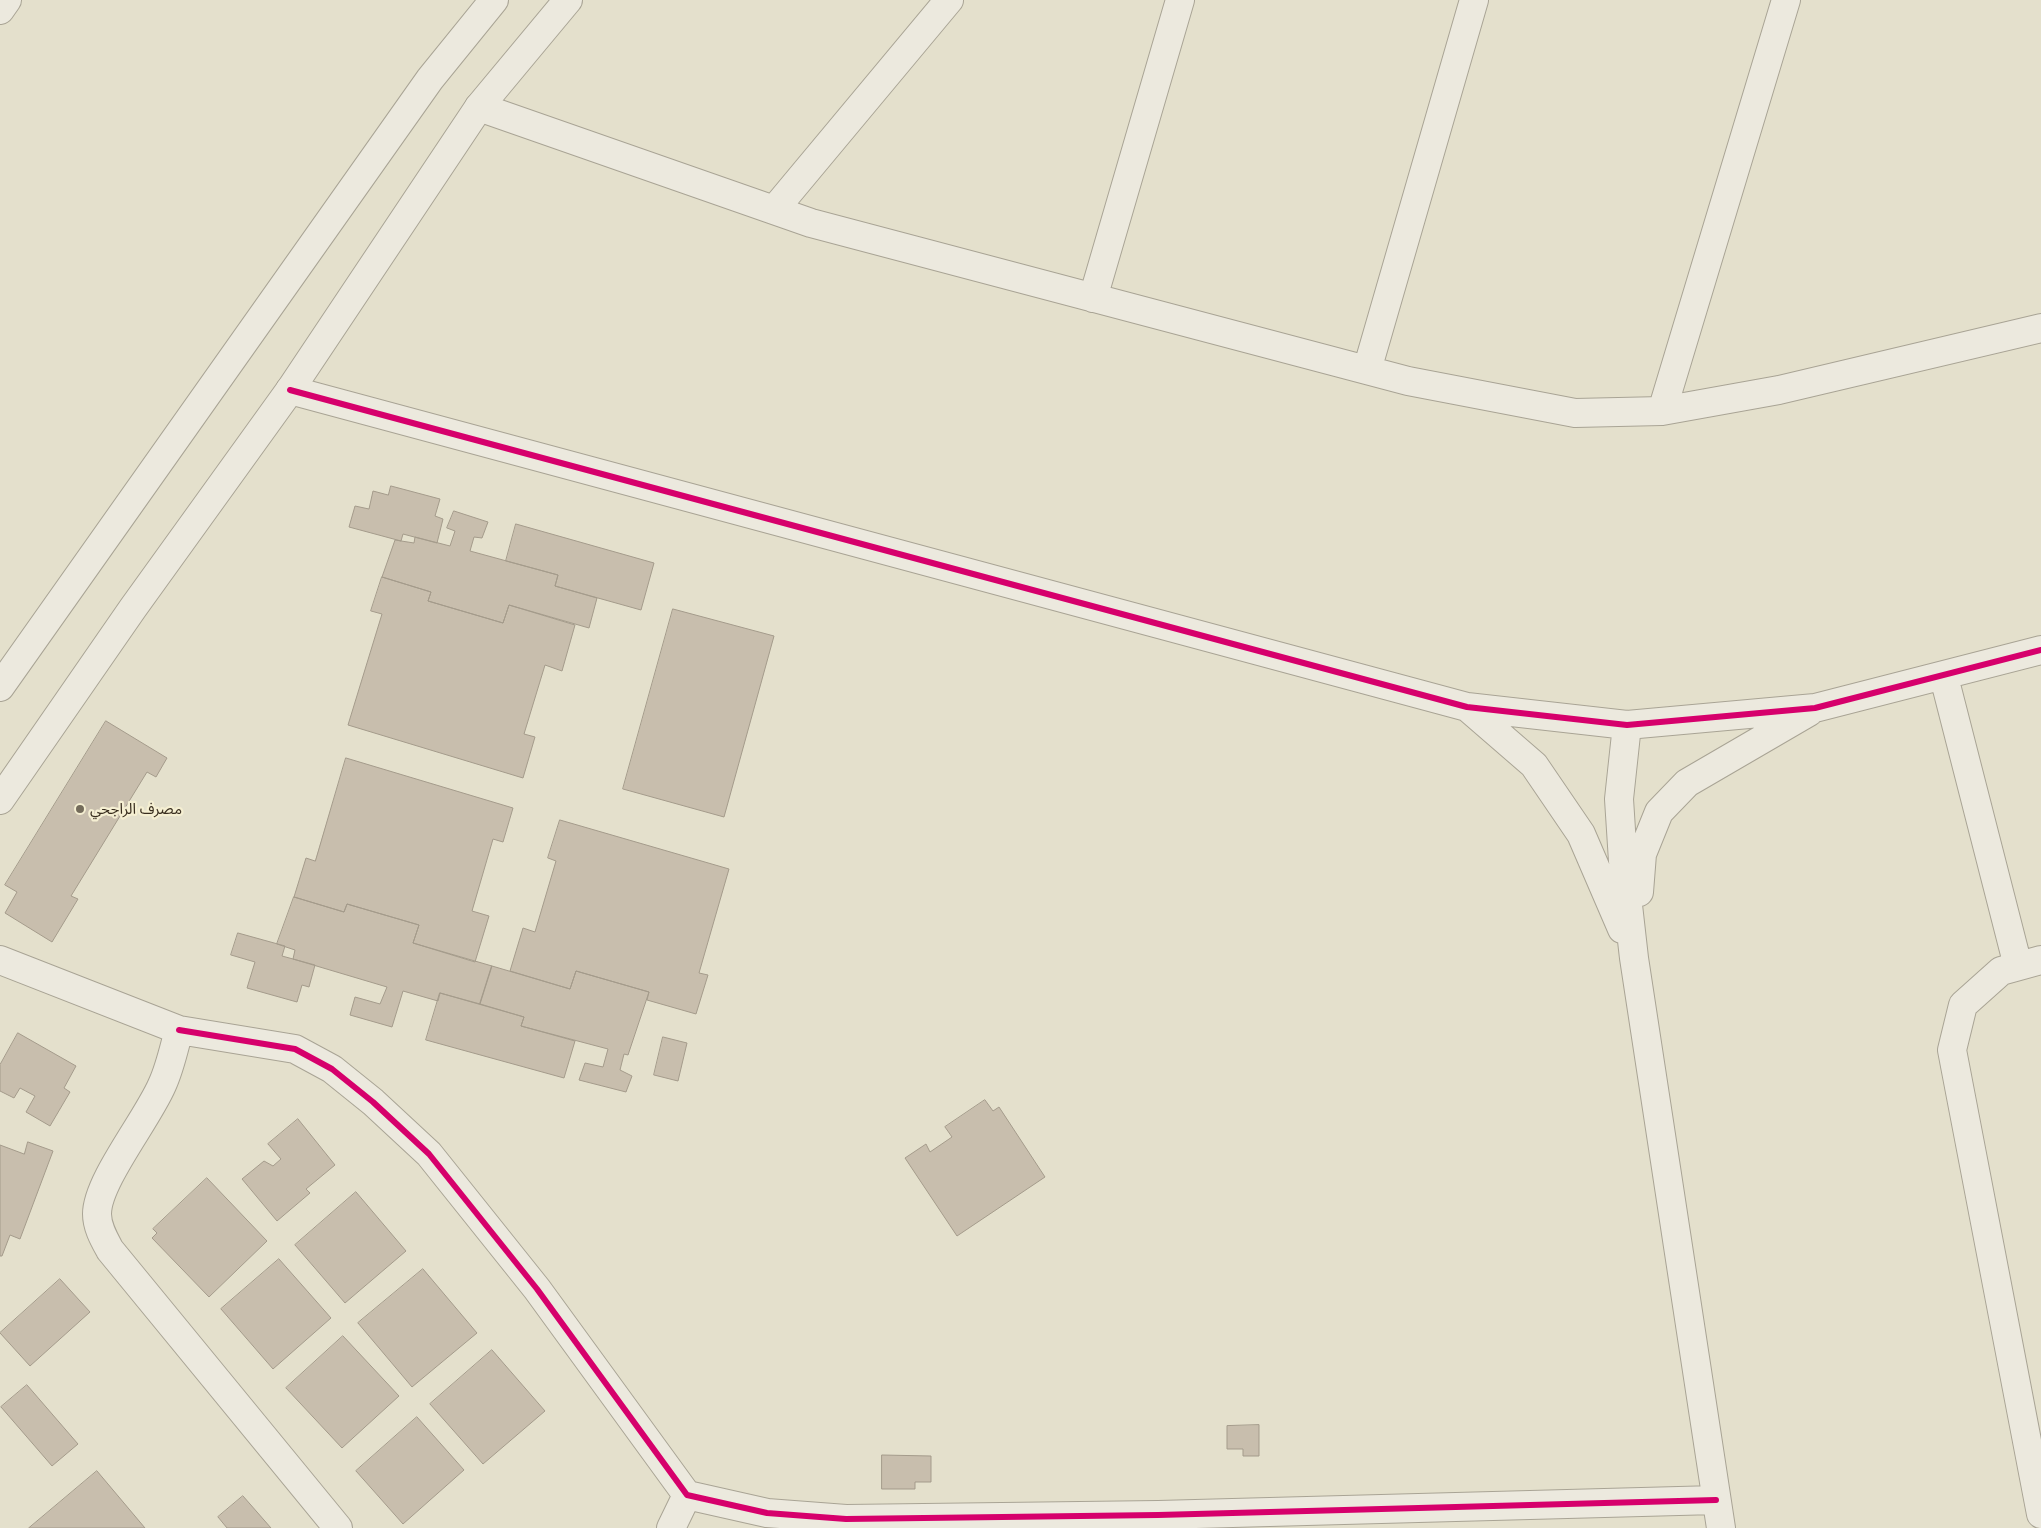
<!DOCTYPE html>
<meta charset="utf-8">
<style>
body{margin:0}
canvas{display:block;background:#e4e0cc}
</style>
<canvas width="2041" height="1528"></canvas>
<script>
const c = document.querySelector('canvas').getContext('2d');
c.lineJoin = 'round';
function fillPath(path, color) { c.fillStyle = color; c.fill(path, 'evenodd'); }
function stroke(path, color, width, dash) { c.strokeStyle = color; c.lineWidth = width; c.lineCap = dash ? 'butt' : 'round'; c.setLineDash(dash || []); c.stroke(path); }
function drawText(font, color, halo, rows, align = 'center') {
  c.font = font + ' "Playfair Display","Noto Sans Arabic",serif'; c.lineWidth = 4.5; c.setLineDash([]); c.textBaseline = 'middle'; c.strokeStyle = halo; c.fillStyle = color; for (const [text, x, y, turn = 0] of rows) {
    c.save(); c.translate(x, y); c.rotate((+turn || 0) * Math.PI / 180); c.textAlign = isNaN(turn) ? turn : align; if (halo) c.strokeText(text, 0, 0); c.fillText(text, 0, 0); c.restore();
  }
}
const building = new Path2D(`
 M 391,486 L 440,499 L 435,516 L 443,519 L 437,543 L 403,534 L 401,541 L 349,527 L 355,506 L 369,509 L 373,491 L 388,495 Z
 M 454,511 L 488,522 L 482,538 L 474,537 L 470,551 L 558,575 L 555,586 L 597,598 L 589,628 L 509,605 L 503,623 L 428,601 L 431,592 L 382,577 L 395,540 L 414,543 L 415,537 L 450,546 L 455,531 L 447,528 Z
 M 516,524 L 654,563 L 641,610 L 555,586 L 558,575 L 506,561 Z
 M 382,577 L 431,592 L 428,601 L 503,623 L 509,605 L 575,625 L 562,671 L 545,665 L 524,734 L 535,737 L 523,778 L 348,725 L 382,614 L 371,611 Z
 M 673,609 L 774,636 L 724,817 L 623,789 Z
 M 106,721 L 167,758 L 156,777 L 147,772 L 71,896 L 78,899 L 52,942 L 5,913 L 17,892 L 5,885 Z
 M 346,758 L 513,808 L 503,842 L 493,839 L 472,911 L 489,916 L 475,962 L 413,943 L 419,925 L 347,904 L 344,912 L 294,897 L 306,858 L 315,861 Z
 M 560,820 L 729,869 L 699,973 L 708,975 L 696,1014 L 647,1000 L 649,992 L 576,971 L 570,989 L 510,971 L 523,928 L 535,932 L 556,861 L 548,858 Z
 M 294,897 L 344,912 L 347,904 L 419,925 L 413,943 L 492,966 L 480,1004 L 440,993 L 438,1001 L 403,991 L 392,1027 L 350,1015 L 355,997 L 380,1004 L 387,987 L 293,959 L 295,950 L 277,944 Z
 M 238,933 L 285,946 L 282,956 L 315,965 L 309,987 L 302,985 L 297,1002 L 247,988 L 255,962 L 231,955 Z
 M 492,966 L 570,989 L 576,971 L 649,992 L 628,1055 L 624,1054 L 620,1070 L 632,1076 L 626,1092 L 579,1080 L 585,1063 L 603,1067 L 608,1049 L 521,1026 L 524,1017 L 480,1004 Z
 M 440,993 L 524,1017 L 521,1026 L 575,1041 L 564,1078 L 426,1040 Z
 M 18,1033 L 76,1066 L 64,1088 L 70,1092 L 50,1126 L 26,1112 L 35,1096 L 20,1088 L 14,1098 L 0,1091 L 0,1065 Z
 M 663,1037 L 687,1043 L 678,1081 L 654,1075 Z
 M 985,1100 L 993,1111 L 999,1107 L 1045,1177 L 957,1236 L 905,1158 L 926,1144 L 930,1152 L 952,1137 L 945,1127 Z
 M 298,1119 L 335,1165 L 306,1189 L 310,1193 L 277,1221 L 242,1179 L 264,1161 L 273,1166 L 281,1159 L 268,1144 Z
 M 28,1142 L 53,1151 L 20,1239 L 10,1235 L 2,1256 L 0,1256 L 0,1145 L 24,1154 Z
 M 207,1178 L 267,1241 L 209,1297 L 152,1238 L 157,1233 L 153,1229 Z
 M 356,1192 L 406,1251 L 345,1303 L 295,1245 Z
 M 279,1259 L 331,1318 L 273,1369 L 221,1309 Z
 M 423,1269 L 477,1333 L 412,1387 L 358,1323 Z
 M 60,1279 L 90,1312 L 30,1366 L 0,1333 Z
 M 343,1336 L 399,1396 L 342,1448 L 286,1388 Z
 M 492,1350 L 545,1411 L 483,1464 L 430,1404 Z
 M 27,1385 L 78,1444 L 52,1466 L 1,1407 Z
 M 417,1417 L 464,1470 L 403,1524 L 356,1471 Z
 M 1259,1425 L 1259,1456 L 1243,1456 L 1243,1449 L 1227,1449 L 1227,1426 Z
 M 882,1455 L 931,1456 L 931,1482 L 915,1482 L 915,1489 L 882,1489 Z
 M 97,1471 L 145,1528 L 29,1528 Z
 M 243,1496 L 271,1528 L 227,1528 L 218,1517 Z`);
fillPath(building, '#c8bead');
stroke(building, '#a49b8b', 1);
const minor = new Path2D(`
 M 0,10 L 7,0
 M 479,107 L 811,223 L 1408,381 L 1575,413 L 1662,411 L 1779,390 L 2041,328
 M 774,210 L 949,0
 M 1093,298 L 1180,0
 M 1367,370 L 1474,0
 M 290,390 L 1467,707 L 1627,725 L 1815,708 L 2041,650
 M 1662,411 L 1786,0
 M 1944,677 L 2018,966
 M 1467,707 L 1534,765 L 1581,834 L 1622,929
 M 1627,725 L 1619,799 L 1623,861 L 1634,958 L 1721,1528
 M 1639,892 L 1642,854 L 1659,812 L 1687,783 L 1809,712
 M 0,960 L 179,1030 C 174,1048 170,1068 162,1085 C 147,1120 97,1181 97,1214 C 97,1227 104,1239 110,1250 L 338,1528
 M 2041,960 L 2001,971 L 1963,1005 L 1952,1050 L 2041,1514
 M 179,1030 L 295,1049 L 332,1069 L 373,1102 L 429,1154 L 537,1289 L 687,1495 L 767,1513 L 846,1519 L 1158,1515 L 1716,1500
 M 671,1528 L 687,1495`);
const tertiary = new Path2D(`
 M 0,687 L 430,79 L 494,0
 M 0,800 L 133,608 L 290,390 L 479,107 L 568,0`);
stroke(minor, '#a9a495', 30);
stroke(tertiary, '#a9a495', 30);
stroke(minor, '#ece9de', 28);
stroke(tertiary, '#ece9de', 28);
stroke(new Path2D(`
 M 290,390 L 1467,707 L 1627,725 L 1815,708 L 2041,650
 M 179,1030 L 295,1049 L 332,1069 L 373,1102 L 429,1154 L 537,1289 L 687,1495 L 767,1513 L 846,1519 L 1158,1515 L 1716,1500`), '#d6006c', 6);
for (const [x, y, r, color] of [
 [80,809,5,"#746c5b"]
]) { const dot = new Path2D(); dot.arc(x, y, r, 0, 2 * Math.PI); c.fillStyle = color; c.fill(dot); stroke(dot, '#f5efd2', 2); }
drawText('15px', '#382d1e', '#f5efd2', [
 ["مصرف الراجحي",90,809]
], 'left');
</script>
